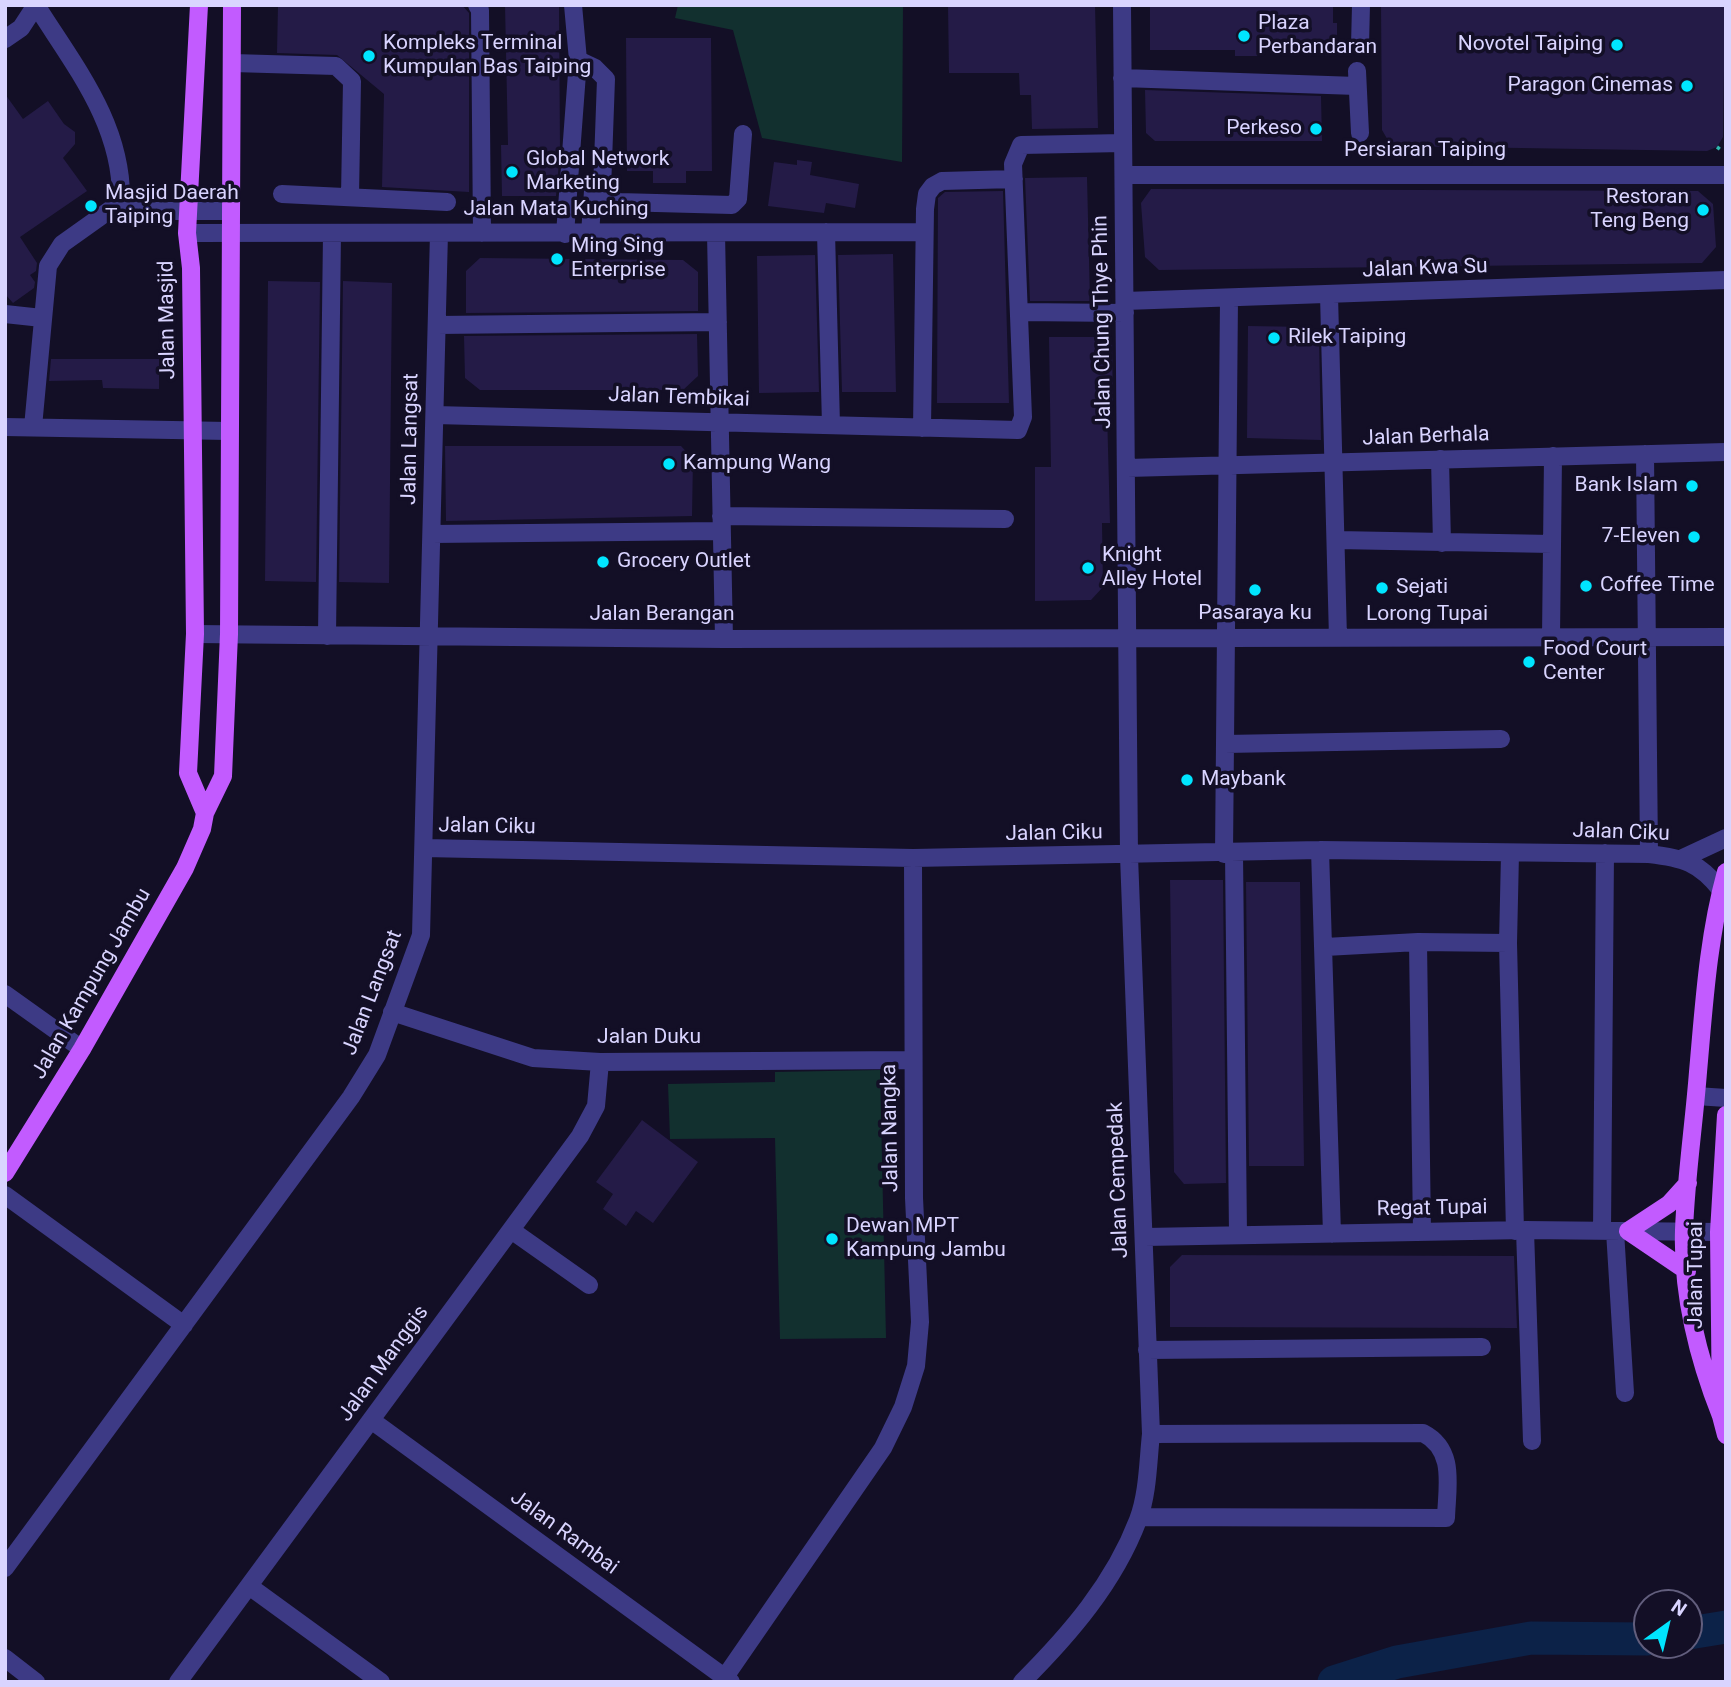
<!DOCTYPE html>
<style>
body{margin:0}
#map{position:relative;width:1731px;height:1687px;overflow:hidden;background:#130f26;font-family:Roboto,sans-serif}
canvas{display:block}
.frame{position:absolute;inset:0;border:7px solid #d9d4ff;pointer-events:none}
.north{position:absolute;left:1633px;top:1589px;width:70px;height:70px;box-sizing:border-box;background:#130f26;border:2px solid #625e7d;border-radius:50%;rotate:34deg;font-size:19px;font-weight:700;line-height:28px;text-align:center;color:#d9d4ff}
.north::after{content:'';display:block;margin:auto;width:24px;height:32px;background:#00e5ff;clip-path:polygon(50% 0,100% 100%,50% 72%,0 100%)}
</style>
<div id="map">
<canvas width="1731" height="1687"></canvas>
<div class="frame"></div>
<div class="north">N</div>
</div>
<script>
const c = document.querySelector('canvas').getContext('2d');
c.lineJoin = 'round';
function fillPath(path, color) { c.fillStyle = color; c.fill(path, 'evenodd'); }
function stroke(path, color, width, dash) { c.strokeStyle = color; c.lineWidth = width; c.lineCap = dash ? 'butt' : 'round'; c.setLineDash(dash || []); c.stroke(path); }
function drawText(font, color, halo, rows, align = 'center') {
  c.font = font + ' Roboto,sans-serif'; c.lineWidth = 7; c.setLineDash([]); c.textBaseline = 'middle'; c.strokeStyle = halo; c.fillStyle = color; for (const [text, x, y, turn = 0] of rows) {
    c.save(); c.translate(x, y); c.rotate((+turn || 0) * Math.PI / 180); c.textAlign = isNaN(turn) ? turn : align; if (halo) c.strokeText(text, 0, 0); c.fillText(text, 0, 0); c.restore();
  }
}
fillPath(new Path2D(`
 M 678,5 L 903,5 L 902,162 L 762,138 L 733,30 L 675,18 Z
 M 880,1070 L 886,1338 L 780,1339 L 775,1138 L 670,1139 L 668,1084 L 775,1082 L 775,1072 Z`), '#12302f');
stroke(new Path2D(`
 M 1689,1633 L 1726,1627
 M 1334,1682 L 1397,1662 L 1531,1638 L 1647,1639`), '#0c2248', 33);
fillPath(new Path2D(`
 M 278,5 L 462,5 L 469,13 L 469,192 L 382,187 L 384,94 L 337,55 L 277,53 Z
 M 505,5 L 559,5 L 560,151 L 556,196 L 502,196 L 501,145 L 508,145 Z
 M 948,5 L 1095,5 L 1098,128 L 1032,129 L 1031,95 L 1020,95 L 1019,73 L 949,73 Z
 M 1150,5 L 1333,5 L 1333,23 L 1337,23 L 1337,56 L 1313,55 L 1312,50 L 1260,50 L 1260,56 L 1235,56 L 1235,50 L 1150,50 Z
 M 1381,5 L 1725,5 L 1723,137 L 1717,147 L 1707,151 L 1396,146 L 1389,142 L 1382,130 Z
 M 626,38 L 711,38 L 712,171 L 686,171 L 686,183 L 653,183 L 653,171 L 627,171 Z
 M 1145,90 L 1321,96 L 1322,141 L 1155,141 L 1146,133 Z
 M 5,94 L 23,119 L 48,101 L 64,124 L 75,132 L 75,144 L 63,158 L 87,191 L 20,237 L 37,263 L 36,271 L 30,275 L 35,282 L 34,288 L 13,303 L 5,294 Z
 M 797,160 L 812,162 L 810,175 L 859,184 L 855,208 L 826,203 L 824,213 L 768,206 L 774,162 L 797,165 Z
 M 1087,177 L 1090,301 L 1030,301 L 1025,178 Z
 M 1151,189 L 1698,191 L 1713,204 L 1716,247 L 1702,263 L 1159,270 L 1145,257 L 1141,203 Z
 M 1003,191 L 1009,403 L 937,403 L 938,198 L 945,192 Z
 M 893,254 L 896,392 L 842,392 L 838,255 Z
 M 815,255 L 819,392 L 759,393 L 757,256 Z
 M 480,258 L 683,260 L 698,272 L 698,311 L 466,313 L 466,271 Z
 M 268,281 L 320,282 L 316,582 L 265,581 Z
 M 343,281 L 392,283 L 389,583 L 339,582 Z
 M 1248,326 L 1308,327 L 1319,336 L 1321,440 L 1247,438 Z
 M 697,334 L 698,376 L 683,390 L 480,390 L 465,378 L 464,336 Z
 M 1049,337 L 1112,337 L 1113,411 L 1107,411 L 1110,523 L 1102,523 L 1103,587 L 1091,600 L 1035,601 L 1035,467 L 1051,467 Z
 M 51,359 L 159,359 L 159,389 L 103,388 L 102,380 L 49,381 Z
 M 445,446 L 681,446 L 693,459 L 692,516 L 446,521 Z
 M 1170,880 L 1223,880 L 1226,1183 L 1184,1184 L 1174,1172 Z
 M 1246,882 L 1300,882 L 1304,1166 L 1249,1166 Z
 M 642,1120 L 698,1162 L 653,1223 L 636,1211 L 626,1226 L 603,1209 L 613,1194 L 596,1182 Z
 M 1182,1255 L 1514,1256 L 1517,1328 L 1170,1327 L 1170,1267 Z`), '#241b47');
stroke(new Path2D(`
 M 1717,147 L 1721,150`), '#2fb8b0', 3.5, [3.5, 5]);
stroke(new Path2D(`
 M 477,5 L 480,10 L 482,233
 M 5,39 L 21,28 L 36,5
 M 1360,46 L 1361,5
 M 578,60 L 595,68 L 606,79 L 602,190 L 618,202 L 732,205 L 738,199 L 743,134
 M 233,63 L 336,66 L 352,81 L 350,196
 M 1357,71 L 1360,133
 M 1122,78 L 1357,86
 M 1124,175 L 1726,175
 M 282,194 L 447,202
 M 121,202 L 148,211 L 230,211
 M 826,232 L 831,425
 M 187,233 L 924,232
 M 716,233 L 724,639
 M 565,234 L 578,60 L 573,5
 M 590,234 L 593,191 L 602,190
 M 1329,295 L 1338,638
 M 1125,301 L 1726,280
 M 1019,312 L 1125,313
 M 5,314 L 42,318
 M 437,325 L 718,322
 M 435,415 L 1018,430 L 1023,417 L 1013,164 L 1021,145 L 1123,143
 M 5,427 L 228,431
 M 33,427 L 48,266 L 62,244 L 121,202 C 123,125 75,67 36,5
 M 922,428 L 925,209 L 927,194 L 933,186 L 942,181 L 1014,179
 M 1645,454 L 1649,854
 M 1440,459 L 1442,543
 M 1127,468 L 1726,452
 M 721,516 L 1005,519
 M 432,534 L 721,531
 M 1337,540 L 1552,544
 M 195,634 L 724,639 L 1726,637
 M 327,636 L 332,233
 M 1551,637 L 1553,456
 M 1225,744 L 1501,739
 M 424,848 L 913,858 L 1320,850 L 1649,854 C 1683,858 1699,862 1721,890
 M 1320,850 L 1332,1234
 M 1234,853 L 1238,1235
 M 1224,854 L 1229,298
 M 1510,854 L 1508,943 L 1515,1231
 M 1683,858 L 1726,838
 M 1418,942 L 1422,1232
 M 1325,947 L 1418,942 L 1508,943
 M 5,994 L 82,1049
 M 392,1012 L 533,1058 L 600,1062 L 913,1060
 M 1696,1096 L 1726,1098
 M 5,1195 L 184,1325
 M 511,1230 L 589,1285
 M 1525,1230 L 1532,1441
 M 1602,1231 L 1605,853
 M 1615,1231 L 1625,1393
 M 1145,1237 L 1525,1230 L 1719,1232
 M 1147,1350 L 1482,1347
 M 371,1420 L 731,1682
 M 1139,1517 L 1446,1518 C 1447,1486 1456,1450 1423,1433 L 1151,1434
 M 5,1568 L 351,1097 L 377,1055 L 421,935 L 439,233
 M 249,1586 L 381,1682
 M 5,1658 L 36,1682
 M 725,1677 L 883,1448 L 903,1407 L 916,1366 L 920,1322 L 914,1198 L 913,858
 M 178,1682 L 580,1136 L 596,1106 L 600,1062
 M 1022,1682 C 1070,1634 1114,1583 1138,1520 C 1148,1494 1148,1461 1151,1434 L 1129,856 L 1122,5`), '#3d3a85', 18);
stroke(new Path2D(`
 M 199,5 L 187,233 L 191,268 L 195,634 L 188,773 L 205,813
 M 1726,1115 L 1719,1232 L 1721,1416 L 1726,1435
 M 5,1173 L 82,1049 L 185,868 L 202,829 L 205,813 L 223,776 L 229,634 L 232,5
 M 1687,1271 L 1628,1231 L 1669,1204 L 1688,1183
 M 1721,1416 C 1698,1358 1682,1294 1684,1230 C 1686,1177 1694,1124 1698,1072 C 1704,1005 1708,937 1726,872`), '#c25bff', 18);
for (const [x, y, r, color] of [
 [1244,36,7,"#00e5ff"],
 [1617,45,7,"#00e5ff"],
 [369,56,7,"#00e5ff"],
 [1687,86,7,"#00e5ff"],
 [1316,129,7,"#00e5ff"],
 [512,172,7,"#00e5ff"],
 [91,206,7,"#00e5ff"],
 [1703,210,7,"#00e5ff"],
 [557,259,7,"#00e5ff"],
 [1274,338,7,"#00e5ff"],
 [669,464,7,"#00e5ff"],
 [1692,486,7,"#00e5ff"],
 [1694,537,7,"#00e5ff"],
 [603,562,7,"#00e5ff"],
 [1088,568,7,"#00e5ff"],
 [1586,586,7,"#00e5ff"],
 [1382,588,7,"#00e5ff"],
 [1255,590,7,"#00e5ff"],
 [1529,662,7,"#00e5ff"],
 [1187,780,7,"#00e5ff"],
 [832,1239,7,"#00e5ff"]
]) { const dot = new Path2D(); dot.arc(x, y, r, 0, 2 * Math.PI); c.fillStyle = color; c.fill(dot); stroke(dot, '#130f26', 2.5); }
drawText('21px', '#d9d4ff', '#130f26', [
 ["Plaza",1258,24],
 ["Perbandaran",1258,48],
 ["Kompleks Terminal",383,44],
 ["Kumpulan Bas Taiping",383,68],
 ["Novotel Taiping",1603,45,"right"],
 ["Paragon Cinemas",1673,86,"right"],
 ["Perkeso",1302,129,"right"],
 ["Global Network",526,160],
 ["Marketing",526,184],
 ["Masjid Daerah",105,194],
 ["Taiping",105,218],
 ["Restoran",1689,198,"right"],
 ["Teng Beng",1689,222,"right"],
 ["Ming Sing",571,247],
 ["Enterprise",571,271],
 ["Rilek Taiping",1288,338],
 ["Kampung Wang",683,464],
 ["Bank Islam",1678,486,"right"],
 ["7-Eleven",1680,537,"right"],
 ["Knight",1102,556],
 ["Alley Hotel",1102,580],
 ["Grocery Outlet",617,562],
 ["Coffee Time",1600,586],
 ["Sejati",1396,588],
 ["Pasaraya ku",1255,614,"center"],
 ["Food Court",1543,650],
 ["Center",1543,674],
 ["Maybank",1201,780],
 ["Dewan MPT",846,1227],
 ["Kampung Jambu",846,1251]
], 'left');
drawText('21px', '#d9d4ff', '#130f26', [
 ["Persiaran Taiping",1425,151],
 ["Jalan Mata Kuching",556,210],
 ["Jalan Kwa Su",1425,269,-2],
 ["Jalan Masjid",168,320,-91],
 ["Jalan Chung Thye Phin",1103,322,-91],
 ["Jalan Tembikai",679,398,2],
 ["Jalan Berhala",1426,437,-2],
 ["Jalan Langsat",411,439,-89],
 ["Jalan Berangan",662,615],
 ["Lorong Tupai",1427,615],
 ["Jalan Ciku",487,827,1],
 ["Jalan Ciku",1621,833,2],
 ["Jalan Ciku",1054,834,-1],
 ["Jalan Kampung Jambu",92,984,-60],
 ["Jalan Langsat",373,993,-69],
 ["Jalan Duku",649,1038],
 ["Jalan Nangka",891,1128,-91],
 ["Jalan Cempedak",1119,1180,-92],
 ["Regat Tupai",1432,1209,-1],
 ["Jalan Tupai",1697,1275,-90],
 ["Jalan Manggis",384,1364,-54],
 ["Jalan Rambai",564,1533,36]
]);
</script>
